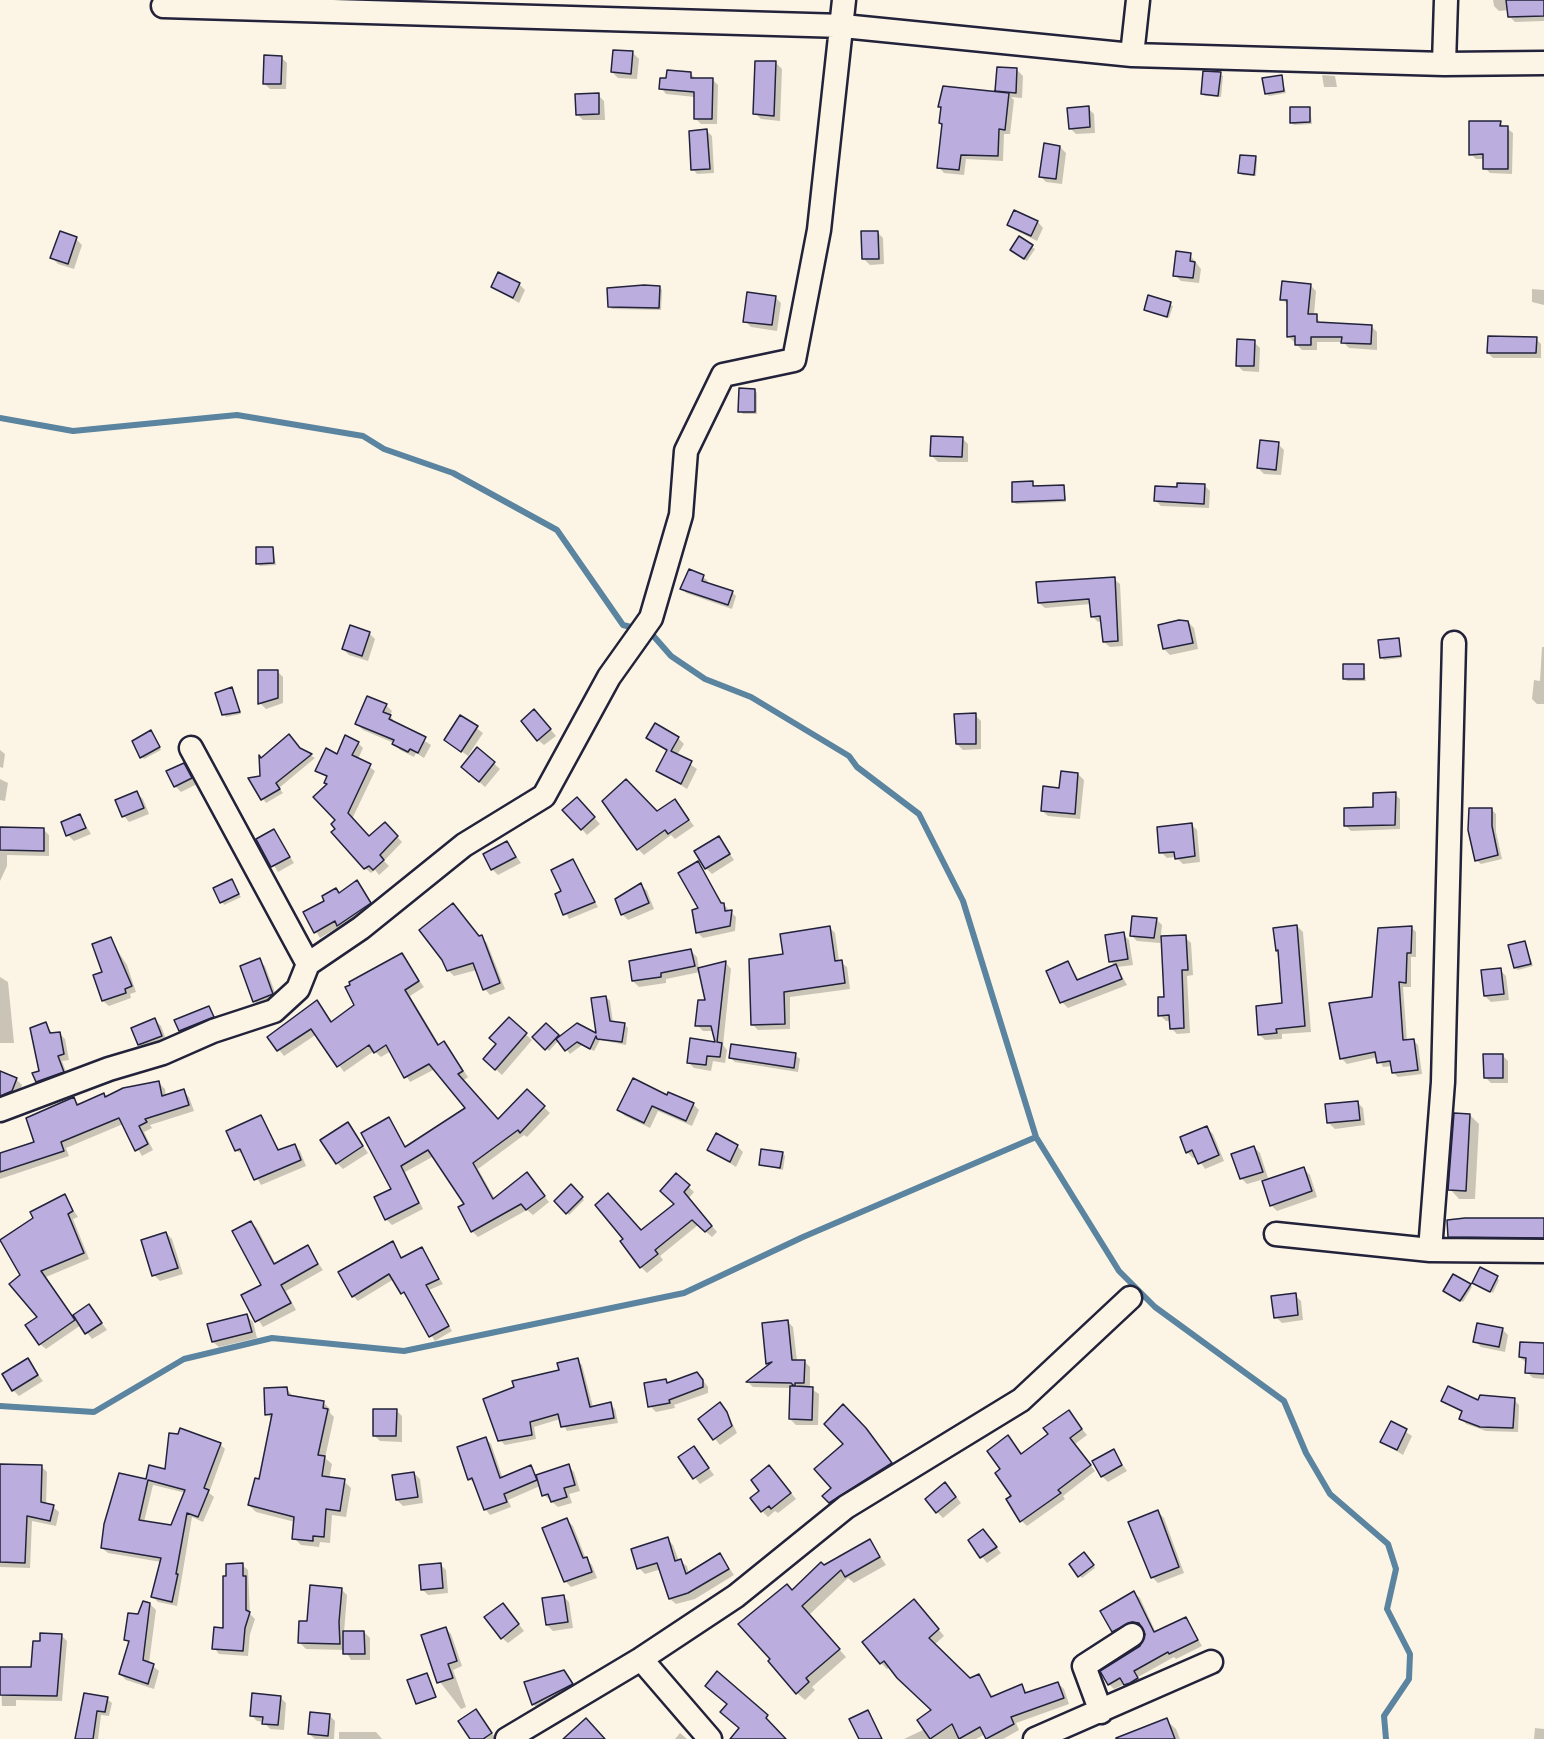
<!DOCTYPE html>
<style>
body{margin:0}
canvas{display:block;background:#fcf5e5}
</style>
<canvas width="1544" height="1739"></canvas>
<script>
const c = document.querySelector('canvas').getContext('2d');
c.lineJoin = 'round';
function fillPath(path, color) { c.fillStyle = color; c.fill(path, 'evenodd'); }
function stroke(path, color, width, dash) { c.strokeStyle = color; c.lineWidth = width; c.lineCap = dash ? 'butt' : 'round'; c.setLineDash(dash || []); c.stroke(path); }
fillPath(new Path2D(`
 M 1493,0 L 1544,0 L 1544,21 L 1515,22 L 1509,16 L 1509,10 L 1499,11 L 1494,6 Z
 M 633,53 L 639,59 L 637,79 L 618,78 L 612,72 Z
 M 281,57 L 287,63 L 286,89 L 270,89 L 264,83 Z
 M 776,63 L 782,69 L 780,121 L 761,119 L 755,113 Z
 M 1017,70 L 1023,76 L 1022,98 L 1011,97 L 1014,100 L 1010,134 L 1004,134 L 1003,161 L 966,159 L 964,175 L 944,173 L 939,167 L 943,125 L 941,123 L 940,106 L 1000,94 L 997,91 Z
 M 691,74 L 696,79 L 712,79 L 718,85 L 717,124 L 701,124 L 695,118 L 695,97 L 666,94 L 661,88 Z
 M 1220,74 L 1223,76 L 1221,97 L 1205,96 L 1202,93 Z
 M 1322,75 L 1335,76 L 1337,87 L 1324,87 Z
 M 1281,77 L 1286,93 L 1269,96 L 1266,93 Z
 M 598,95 L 604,101 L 605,120 L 583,120 L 577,114 Z
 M 1088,108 L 1094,114 L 1095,133 L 1076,134 L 1070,128 Z
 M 1310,108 L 1312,124 L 1294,125 L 1291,122 Z
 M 1500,123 L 1513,133 L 1512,174 L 1490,173 L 1485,168 L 1485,159 L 1476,159 L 1471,154 Z
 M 707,131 L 712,136 L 714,173 L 697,174 L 693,169 Z
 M 1060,147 L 1066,153 L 1062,184 L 1046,182 L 1040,176 Z
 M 1255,157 L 1257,160 L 1256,176 L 1242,175 L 1239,172 Z
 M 1038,222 L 1043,228 L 1037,241 L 1015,230 L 1009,224 Z
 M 877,232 L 883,238 L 884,264 L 870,265 L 864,259 Z
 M 60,233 L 76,239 L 82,245 L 74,269 L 58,264 L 52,258 Z
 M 1019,238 L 1035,249 L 1027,261 L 1014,252 Z
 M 1190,255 L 1201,269 L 1199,283 L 1181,281 L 1175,275 Z
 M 519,284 L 525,290 L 519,303 L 492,287 Z
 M 1310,285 L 1316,291 L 1314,315 L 1322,324 L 1371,326 L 1377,332 L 1377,350 L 1349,348 L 1343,342 L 1317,342 L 1317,350 L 1302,350 L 1288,336 L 1289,306 L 1282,299 Z
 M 660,287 L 662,290 L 661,310 L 612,309 L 609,307 Z
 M 1532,289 L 1544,290 L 1544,305 L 1532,302 Z
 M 775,297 L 781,303 L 777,331 L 751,327 L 745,321 Z
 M 1149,297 L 1173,306 L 1169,318 L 1145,309 Z
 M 1536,339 L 1541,344 L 1541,358 L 1493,358 L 1488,353 Z
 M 1254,342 L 1260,348 L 1259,372 L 1243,371 L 1237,365 Z
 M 755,390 L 757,393 L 757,414 L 743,414 L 740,411 Z
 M 962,438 L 968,444 L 968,462 L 938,462 L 932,456 Z
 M 1278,444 L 1284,450 L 1281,475 L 1264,474 L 1258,468 Z
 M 1032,483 L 1035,488 L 1064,487 L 1066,502 L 1016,504 L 1014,502 Z
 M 1205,486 L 1210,491 L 1209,508 L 1161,506 L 1156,501 L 1178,489 Z
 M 273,548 L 276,565 L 260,566 L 257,563 Z
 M 703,577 L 708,581 L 706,584 L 732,592 L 736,596 L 732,609 L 686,593 L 682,588 Z
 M 1114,579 L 1120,584 L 1123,646 L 1110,647 L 1104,642 L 1102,621 L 1098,622 L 1092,616 L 1091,604 L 1045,608 L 1039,603 Z
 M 1188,622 L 1194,628 L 1198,649 L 1170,655 L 1164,649 Z
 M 369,633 L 375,639 L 368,661 L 349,655 L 343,649 Z
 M 1398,640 L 1402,658 L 1384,660 L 1381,657 Z
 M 1542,647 L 1544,647 L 1544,704 L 1537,704 L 1532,699 L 1534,680 L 1540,681 Z
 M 1363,665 L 1366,681 L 1347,681 L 1345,679 Z
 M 277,671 L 283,677 L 283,703 L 266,709 L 260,703 Z
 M 231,689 L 241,714 L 226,717 L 223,714 Z
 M 386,705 L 392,711 L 390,716 L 396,723 L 431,745 L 424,758 L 416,753 L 414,757 L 400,750 L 394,743 L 363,730 L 357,724 Z
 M 975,715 L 981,721 L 981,749 L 963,750 L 957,744 Z
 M 461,717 L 483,733 L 468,756 L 446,740 Z
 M 540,717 L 556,736 L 544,745 L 538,740 Z
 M 153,735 L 161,750 L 144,759 L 142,757 Z
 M 648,738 L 678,738 L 684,744 L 677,755 L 697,769 L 687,789 L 657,770 L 667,751 Z
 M 358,743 L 363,748 L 358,759 L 375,771 L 352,819 L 369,838 L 385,824 L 402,842 L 384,861 L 389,866 L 379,875 L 375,870 L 371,873 L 365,868 L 337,829 L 328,778 L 317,770 Z
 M 300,749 L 315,758 L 279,788 L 283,793 L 266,803 L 250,779 L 261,777 Z
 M 478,749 L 500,769 L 485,787 L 469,773 Z
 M 0,750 L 5,754 L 3,768 L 0,767 Z
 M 183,765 L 197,784 L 181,792 L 175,786 Z
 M 1078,774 L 1084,780 L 1080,819 L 1048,816 L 1042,811 Z
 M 0,779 L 8,783 L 5,801 L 0,800 Z
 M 137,793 L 143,799 L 149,814 L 129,822 L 124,816 Z
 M 1395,794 L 1400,799 L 1400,829 L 1351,831 L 1346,826 Z
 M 675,801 L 694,826 L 675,839 L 671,835 L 644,855 L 638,849 L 657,813 Z
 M 583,805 L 600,824 L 587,835 L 565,810 Z
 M 1492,810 L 1496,814 L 1496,832 L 1502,859 L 1481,864 L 1476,860 Z
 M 80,816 L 91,834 L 74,841 L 68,835 Z
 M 1191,824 L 1197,830 L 1200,862 L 1183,864 L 1176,857 L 1167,858 L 1161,852 Z
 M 0,829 L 43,829 L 49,835 L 49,856 L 7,855 L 7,866 L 0,881 Z
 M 274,831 L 294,863 L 278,872 L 258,840 Z
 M 719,838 L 734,860 L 712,874 L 706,868 Z
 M 507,843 L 521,863 L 498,875 L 492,869 Z
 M 573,861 L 598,907 L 569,919 L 557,894 L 563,892 Z
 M 698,863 L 723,904 L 736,917 L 735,931 L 703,938 L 698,933 L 700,909 Z
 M 232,881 L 241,897 L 224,905 L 215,889 Z
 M 357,882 L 375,908 L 344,930 L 340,926 L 320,938 L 305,913 L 326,901 L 336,890 L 340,894 Z
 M 641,885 L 647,891 L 654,909 L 628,920 L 622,914 Z
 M 1156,919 L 1162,925 L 1160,943 L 1137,941 L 1131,935 Z
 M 1297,926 L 1303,932 L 1311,1032 L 1282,1034 L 1282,1039 L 1265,1040 L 1259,1034 L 1284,1005 L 1277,950 Z
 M 829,927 L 835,933 L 839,961 L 847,967 L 850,989 L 790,997 L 790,1029 L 758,1030 L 752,1024 L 785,955 Z
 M 1411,927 L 1416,932 L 1416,957 L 1411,957 L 1411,987 L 1403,987 L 1407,1041 L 1413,1040 L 1418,1045 L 1422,1074 L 1398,1077 L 1393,1072 L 1392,1066 L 1383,1067 L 1378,1057 L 1347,1064 L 1342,1059 Z
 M 1123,934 L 1129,940 L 1133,965 L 1117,967 L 1127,985 L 1068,1008 L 1062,1002 L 1068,962 L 1079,980 L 1115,966 L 1110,961 Z
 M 481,937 L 487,943 L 505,989 L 490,995 L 485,989 L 477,970 L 454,976 L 448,970 Z
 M 1185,937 L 1191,943 L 1193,975 L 1187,976 L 1190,1033 L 1177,1034 L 1171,1028 L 1171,1021 L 1166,1021 L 1160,1015 Z
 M 110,939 L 127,965 L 136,992 L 130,994 L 131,998 L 109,1006 L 103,1001 L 95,976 L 104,973 Z
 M 1525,942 L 1533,966 L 1518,970 L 1515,968 Z
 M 691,951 L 697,957 L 699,969 L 726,963 L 731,969 L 723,1045 L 727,1050 L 725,1063 L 713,1061 L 711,1071 L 694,1068 L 688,1062 L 717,1044 L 714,1031 L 703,1031 L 697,1025 L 707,1002 L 700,972 L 666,979 L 666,983 L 639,987 L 633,981 Z
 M 401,955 L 424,987 L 410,996 L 440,1046 L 443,1043 L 449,1049 L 468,1077 L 463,1081 L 498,1121 L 527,1091 L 550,1113 L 527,1137 L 524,1135 L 478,1169 L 495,1199 L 532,1180 L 549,1202 L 533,1215 L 527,1210 L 478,1237 L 472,1231 L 466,1204 L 434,1156 L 405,1172 L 423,1209 L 392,1225 L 386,1219 L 393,1190 L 389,1119 L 407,1148 L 467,1108 L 435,1069 L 410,1082 L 391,1051 L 381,1057 L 374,1051 L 344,1072 L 317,1034 L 284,1056 L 269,1037 L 317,1002 L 333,1023 L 356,1006 Z
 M 259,960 L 265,966 L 278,1000 L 260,1007 L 254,1001 Z
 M 1500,970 L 1506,976 L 1509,1000 L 1491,1002 L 1485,996 Z
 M 0,977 L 8,982 L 14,1043 L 0,1043 Z
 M 606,997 L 610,1001 L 613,1023 L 624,1024 L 628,1028 L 626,1045 L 600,1040 L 594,1051 L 582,1045 L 570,1054 L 559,1040 L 549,1051 L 534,1037 L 546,1025 L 560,1038 L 598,1035 Z
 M 209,1007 L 218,1023 L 186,1036 L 180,1030 Z
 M 509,1019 L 532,1040 L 502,1075 L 491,1065 Z
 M 155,1020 L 161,1026 L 167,1042 L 145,1050 L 139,1044 Z
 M 45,1024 L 53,1034 L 59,1033 L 65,1039 L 69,1060 L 62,1061 L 68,1077 L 43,1087 L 37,1081 L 41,1072 Z
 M 795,1055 L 800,1059 L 798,1072 L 735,1062 L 731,1058 Z
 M 1502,1055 L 1508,1061 L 1508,1083 L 1491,1083 L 1485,1077 Z
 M 0,1072 L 16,1079 L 22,1085 L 18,1097 L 12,1099 L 0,1095 L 11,1098 L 12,1095 L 0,1090 Z
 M 159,1083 L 165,1089 L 166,1097 L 183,1091 L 189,1097 L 194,1111 L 150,1125 L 152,1128 L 144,1132 L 153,1150 L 142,1156 L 123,1124 L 66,1148 L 69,1156 L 0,1179 L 0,1155 L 36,1143 L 73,1098 L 79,1104 L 103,1095 L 106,1098 Z
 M 668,1097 L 693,1104 L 699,1110 L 692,1126 L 658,1111 L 650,1128 L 625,1116 L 619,1110 Z
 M 1357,1102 L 1363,1108 L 1365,1125 L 1335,1129 L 1329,1123 Z
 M 1470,1115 L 1479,1124 L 1475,1199 L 1459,1199 L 1450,1189 Z
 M 261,1117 L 280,1151 L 295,1146 L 300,1151 L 306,1166 L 261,1185 L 244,1155 L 237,1151 L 228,1132 Z
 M 348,1124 L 368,1153 L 343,1169 L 337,1163 Z
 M 1207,1128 L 1213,1134 L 1224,1161 L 1205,1169 L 1197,1157 L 1193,1158 L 1187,1152 Z
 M 737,1146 L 743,1152 L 736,1167 L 709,1150 Z
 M 1254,1147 L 1260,1153 L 1268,1178 L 1247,1184 L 1241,1178 Z
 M 782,1153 L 785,1156 L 783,1170 L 761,1165 Z
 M 1304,1169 L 1310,1175 L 1317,1197 L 1277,1211 L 1271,1205 Z
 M 676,1175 L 694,1192 L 689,1198 L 717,1232 L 712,1237 L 698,1225 L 660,1256 L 663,1260 L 647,1273 L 641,1267 L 675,1204 Z
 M 571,1187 L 584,1200 L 569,1215 L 556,1201 Z
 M 64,1196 L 78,1217 L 73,1219 L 89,1259 L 46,1277 L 73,1317 L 89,1306 L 107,1330 L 92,1339 L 81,1325 L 46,1349 L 40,1344 L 39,1317 L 22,1275 L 0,1241 Z
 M 1544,1220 L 1544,1246 L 1459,1245 L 1450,1236 Z
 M 251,1222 L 257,1228 L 276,1265 L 307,1247 L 323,1270 L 286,1291 L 296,1310 L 263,1327 L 243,1296 L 263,1286 Z
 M 166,1233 L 172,1239 L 183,1274 L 160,1281 L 154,1275 Z
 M 392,1243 L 403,1259 L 421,1249 L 443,1284 L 429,1290 L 452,1331 L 435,1341 L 394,1279 L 358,1301 L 353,1296 Z
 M 1497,1278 L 1499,1280 L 1493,1293 L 1476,1285 Z
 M 1470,1285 L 1472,1287 L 1463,1302 L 1448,1293 Z
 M 1295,1295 L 1301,1301 L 1303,1320 L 1282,1323 L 1276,1317 Z
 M 247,1316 L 253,1322 L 257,1338 L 219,1347 L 213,1342 Z
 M 787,1321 L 793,1327 L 797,1361 L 804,1361 L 810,1367 L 810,1388 L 819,1394 L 818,1425 L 796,1425 L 790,1419 L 791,1388 L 753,1387 L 748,1382 L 770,1365 L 768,1363 Z
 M 1502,1329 L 1508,1335 L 1505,1352 L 1481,1347 L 1475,1341 Z
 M 1544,1345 L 1544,1379 L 1533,1378 L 1527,1372 L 1526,1363 L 1520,1357 Z
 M 27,1360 L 43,1381 L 19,1396 L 13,1390 Z
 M 577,1360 L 582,1365 L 593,1407 L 610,1404 L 615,1409 L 618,1423 L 567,1431 L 560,1419 L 534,1427 L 536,1439 L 505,1445 L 500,1440 L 561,1371 Z
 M 702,1379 L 708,1387 L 708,1393 L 674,1405 L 675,1408 L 656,1412 L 650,1406 L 666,1381 L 668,1384 Z
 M 287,1389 L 294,1398 L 323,1402 L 330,1409 L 330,1413 L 334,1417 L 325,1458 L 332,1464 L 329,1479 L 344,1481 L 351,1488 L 346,1517 L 332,1515 L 330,1543 L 320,1542 L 319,1547 L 301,1545 L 294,1538 L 295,1522 L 256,1512 L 249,1505 L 260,1481 L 273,1420 L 267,1414 Z
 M 1443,1400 L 1514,1400 L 1519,1405 L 1518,1432 L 1486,1431 L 1466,1424 L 1461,1418 L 1463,1413 Z
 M 843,1406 L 872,1435 L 897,1469 L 836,1508 L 824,1496 L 833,1488 L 846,1444 Z
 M 396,1410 L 402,1416 L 402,1442 L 380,1441 L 374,1435 Z
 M 726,1410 L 737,1433 L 720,1445 L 700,1420 Z
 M 1068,1412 L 1087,1435 L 1075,1444 L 1095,1471 L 1063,1496 L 1065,1499 L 1027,1526 L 1022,1521 L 1002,1469 L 1013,1443 L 1022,1455 L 1050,1435 Z
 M 1392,1423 L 1412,1436 L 1403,1455 L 1382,1442 Z
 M 486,1439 L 491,1444 L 503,1479 L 530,1467 L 537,1476 L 568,1466 L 574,1472 L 580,1491 L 569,1494 L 572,1503 L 558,1507 L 544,1495 L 540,1486 L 508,1500 L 511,1507 L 490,1515 L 485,1509 L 476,1484 L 469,1479 Z
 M 220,1444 L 225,1449 L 209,1493 L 214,1497 L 203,1522 L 192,1517 L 177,1606 L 158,1602 L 153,1597 L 161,1562 L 108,1553 L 102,1548 L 147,1481 L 150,1467 L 166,1471 ZM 153,1485 L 186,1493 L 172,1527 L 144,1522 Z
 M 694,1448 L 714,1475 L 700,1484 L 680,1458 Z
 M 1113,1451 L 1127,1471 L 1108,1482 L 1102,1476 Z
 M 0,1465 L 41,1466 L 47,1472 L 46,1505 L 53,1507 L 59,1512 L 56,1526 L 32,1521 L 30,1568 L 0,1567 Z
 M 414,1473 L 420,1479 L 423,1503 L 403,1506 L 397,1500 Z
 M 775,1473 L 796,1499 L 778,1513 L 775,1511 L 768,1517 L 762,1511 L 761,1491 Z
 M 951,1490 L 961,1503 L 943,1518 L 937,1512 Z
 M 1158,1512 L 1164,1518 L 1184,1573 L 1158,1583 L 1152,1577 Z
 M 567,1520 L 573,1526 L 586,1559 L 592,1565 L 597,1578 L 571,1587 L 565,1581 Z
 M 983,1531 L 1001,1553 L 987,1563 L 970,1541 Z
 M 667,1539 L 673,1545 L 679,1561 L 687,1566 L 689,1574 L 720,1555 L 734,1575 L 695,1599 L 676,1604 L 670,1599 L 661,1569 L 645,1574 L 639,1568 Z
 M 870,1541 L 886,1565 L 854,1583 L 848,1578 L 809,1615 L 846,1657 L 812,1687 L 815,1690 L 805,1700 L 797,1693 L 792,1592 L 824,1566 Z
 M 1087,1556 L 1095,1568 L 1082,1578 L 1080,1576 Z
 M 440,1564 L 446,1570 L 448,1593 L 428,1595 L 422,1589 Z
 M 242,1565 L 248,1570 L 250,1614 L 255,1619 L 250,1634 L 248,1656 L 219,1654 L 214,1648 L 224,1630 Z
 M 341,1589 L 347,1595 L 344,1633 L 364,1632 L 370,1638 L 370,1660 L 351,1660 L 345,1650 L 306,1649 L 300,1643 L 308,1622 Z
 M 1134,1593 L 1140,1598 L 1156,1633 L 1186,1618 L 1202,1646 L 1176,1659 L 1174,1657 L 1138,1677 L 1142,1684 L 1131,1690 L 1125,1684 L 1114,1689 L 1109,1684 L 1141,1647 L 1147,1634 L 1143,1628 L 1138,1626 L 1119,1636 L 1113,1631 Z
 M 563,1596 L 569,1602 L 573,1628 L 553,1631 L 547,1625 Z
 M 150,1604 L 156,1610 L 149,1663 L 159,1671 L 154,1689 L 126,1680 L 120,1674 L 130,1644 L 126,1640 Z
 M 920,1607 L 944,1636 L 934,1645 L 970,1680 L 979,1675 L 993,1697 L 1021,1686 L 1027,1692 L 1058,1683 L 1064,1689 L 1069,1704 L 1016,1723 L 1019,1730 L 1003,1739 L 989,1739 L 985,1734 L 976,1739 L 904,1739 L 925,1729 L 933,1710 L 890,1667 L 887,1669 L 881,1663 Z
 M 509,1611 L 524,1631 L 508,1643 L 502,1638 Z
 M 445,1628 L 451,1634 L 462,1666 L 453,1670 L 466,1707 L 461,1709 L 437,1678 Z
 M 61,1635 L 67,1641 L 62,1701 L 16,1700 L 16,1706 L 2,1706 L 0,1668 L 33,1669 L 42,1642 Z
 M 564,1671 L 577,1689 L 538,1709 L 533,1704 Z
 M 85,1694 L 107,1699 L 112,1703 L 109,1716 L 101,1715 L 98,1739 L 78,1739 Z
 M 280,1697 L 286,1703 L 284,1730 L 270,1729 L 264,1722 L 257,1721 L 251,1715 Z
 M 476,1711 L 481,1717 L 496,1739 L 475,1739 Z
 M 329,1715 L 335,1721 L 334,1739 L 315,1739 L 309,1734 Z
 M 1166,1720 L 1176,1729 L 1180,1739 L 1119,1739 Z
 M 1535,1728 L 1544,1729 L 1544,1739 L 1534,1739 Z
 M 339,1732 L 376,1732 L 382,1739 L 339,1739 Z
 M 680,1733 L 687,1739 L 675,1739 Z`), '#0003');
stroke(new Path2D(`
 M 0,418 L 73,431 L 237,415 L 363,436 L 384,449 L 453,473 L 557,530 L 623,625 L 650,632 L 671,656 L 705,679 L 751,697 L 849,756 L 857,767 L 919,814 L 963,901 L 1036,1137 L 1119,1271 L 1155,1307 L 1284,1401 L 1306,1453 L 1330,1494 L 1388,1544 L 1396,1569 L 1387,1609 L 1410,1654 L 1409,1679 L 1384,1716 L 1386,1739
 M 0,1406 L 94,1412 L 184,1359 L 272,1338 L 404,1351 L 684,1293 L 803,1237 L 1036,1137`), '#5a849f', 6);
const building = new Path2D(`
 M 1506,0 L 1544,0 L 1544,16 L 1508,17 Z
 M 613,50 L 633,51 L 631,74 L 611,72 Z
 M 264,55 L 282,56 L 281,84 L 263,84 Z
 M 755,61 L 776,61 L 774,116 L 753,114 Z
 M 997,67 L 1017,68 L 1016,93 L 995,91 Z
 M 667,70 L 691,72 L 691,78 L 713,78 L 712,119 L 694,119 L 694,92 L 659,89 L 660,78 L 666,78 Z
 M 1203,71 L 1221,72 L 1218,96 L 1201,94 Z
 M 1282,75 L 1284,91 L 1265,94 L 1262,78 Z
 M 943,86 L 1009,93 L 1005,130 L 999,129 L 998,156 L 961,155 L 959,170 L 937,168 L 942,124 L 939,123 L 941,107 L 938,107 Z
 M 599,93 L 599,114 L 576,115 L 575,94 Z
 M 1089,106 L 1090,127 L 1069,129 L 1067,108 Z
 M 1290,107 L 1310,107 L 1310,122 L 1290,123 Z
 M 1469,121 L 1501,121 L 1500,126 L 1508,126 L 1508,169 L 1483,169 L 1483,154 L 1469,155 Z
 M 707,129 L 710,169 L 691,170 L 689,131 Z
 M 1044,143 L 1060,146 L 1056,179 L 1039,177 Z
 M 1240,155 L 1256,156 L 1254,175 L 1238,173 Z
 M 1014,210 L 1038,221 L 1031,236 L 1007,225 Z
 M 60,231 L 77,237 L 68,264 L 50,258 Z
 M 861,231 L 878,231 L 879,259 L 862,259 Z
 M 1019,236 L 1033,245 L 1024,259 L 1010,250 Z
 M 1176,251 L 1191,253 L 1190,261 L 1195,262 L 1193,278 L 1173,276 Z
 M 498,272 L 520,283 L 513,298 L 491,287 Z
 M 1282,281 L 1311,284 L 1308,314 L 1317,314 L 1317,322 L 1372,325 L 1371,344 L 1341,343 L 1342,337 L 1311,337 L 1311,345 L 1295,345 L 1295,336 L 1287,337 L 1287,300 L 1280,300 Z
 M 644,285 L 660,286 L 659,308 L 608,307 L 607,288 Z
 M 747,292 L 776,296 L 772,325 L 743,322 Z
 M 1148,295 L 1171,302 L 1167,317 L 1144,310 Z
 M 1488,336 L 1537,337 L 1536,353 L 1487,353 Z
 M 1237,339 L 1255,340 L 1254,366 L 1236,366 Z
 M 739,388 L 755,389 L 755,412 L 738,412 Z
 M 931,436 L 963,437 L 962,457 L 930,456 Z
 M 1260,440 L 1279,442 L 1276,470 L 1257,468 Z
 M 1033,481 L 1033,486 L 1064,485 L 1065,500 L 1012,502 L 1012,482 Z
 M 1177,483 L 1205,484 L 1204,504 L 1154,501 L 1155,486 L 1177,487 Z
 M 256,547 L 273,547 L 274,563 L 256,564 Z
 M 689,569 L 704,575 L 702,581 L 733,591 L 728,605 L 680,589 Z
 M 1115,577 L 1118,641 L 1103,642 L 1100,616 L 1091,617 L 1089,599 L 1038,603 L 1036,582 Z
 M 1179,620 L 1188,621 L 1193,643 L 1163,649 L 1158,625 Z
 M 350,625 L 370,632 L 362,656 L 342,649 Z
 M 1399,638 L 1401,656 L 1380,658 L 1378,640 Z
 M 1343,664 L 1364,664 L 1364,679 L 1343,679 Z
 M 258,670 L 278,670 L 278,698 L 258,704 Z
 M 232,687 L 240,712 L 222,715 L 215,693 Z
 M 367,696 L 387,704 L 383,712 L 391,715 L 389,719 L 426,737 L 418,753 L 410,749 L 408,752 L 392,744 L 394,740 L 355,724 Z
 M 534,709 L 551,729 L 537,741 L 521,721 Z
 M 976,713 L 976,744 L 956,744 L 954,714 Z
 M 460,715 L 478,726 L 461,752 L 444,740 Z
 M 655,723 L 679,737 L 671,751 L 692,761 L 681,784 L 656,771 L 667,750 L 646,738 Z
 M 151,730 L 160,747 L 140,758 L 132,741 Z
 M 289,734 L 300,748 L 312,754 L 276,783 L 280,789 L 261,800 L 248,778 L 260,776 L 259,755 L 261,758 Z
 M 345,735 L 359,742 L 352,755 L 371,764 L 348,813 L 369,836 L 385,822 L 398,836 L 380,855 L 384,860 L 373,870 L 369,866 L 364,869 L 331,832 L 335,829 L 331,824 L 335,820 L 313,797 L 327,784 L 324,783 L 327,776 L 315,771 L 326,748 L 337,754 Z
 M 477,747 L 495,762 L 479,782 L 461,767 Z
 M 184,763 L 192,778 L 174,787 L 166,771 Z
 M 1061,771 L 1078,773 L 1075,814 L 1041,811 L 1043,786 L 1059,788 Z
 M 626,779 L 657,811 L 675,799 L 689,820 L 668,834 L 665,830 L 637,850 L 602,801 Z
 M 137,791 L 144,808 L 122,817 L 115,800 Z
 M 1396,792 L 1395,825 L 1344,826 L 1344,808 L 1373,807 L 1373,793 Z
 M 577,797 L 595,817 L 581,830 L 562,810 Z
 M 1469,808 L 1492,808 L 1492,826 L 1498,855 L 1475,861 L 1468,830 Z
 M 80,814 L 86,828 L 66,836 L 61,822 Z
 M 1192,823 L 1195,856 L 1175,859 L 1174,852 L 1159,853 L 1157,827 Z
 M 0,827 L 44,828 L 44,851 L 0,850 Z
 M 274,829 L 290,857 L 271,867 L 256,839 Z
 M 719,836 L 730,854 L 705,869 L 694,851 Z
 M 507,841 L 516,857 L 491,870 L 483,854 Z
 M 573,859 L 595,902 L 563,915 L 555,894 L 561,891 L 551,870 Z
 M 698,861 L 721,903 L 724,903 L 725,911 L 732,910 L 730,926 L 696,933 L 692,910 L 698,908 L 678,873 Z
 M 232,879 L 239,894 L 220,903 L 213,888 Z
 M 357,880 L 371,903 L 337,926 L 335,921 L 314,933 L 303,912 L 324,901 L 322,896 L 336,888 L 339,893 Z
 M 641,883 L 649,903 L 621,915 L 615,899 Z
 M 453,903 L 479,936 L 482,935 L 500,983 L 483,990 L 473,963 L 447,971 L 442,960 L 419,930 Z
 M 1132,916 L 1157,918 L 1154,938 L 1130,936 Z
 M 1297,925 L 1305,1026 L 1276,1029 L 1277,1033 L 1258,1035 L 1256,1006 L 1282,1003 L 1278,950 L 1276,951 L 1273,928 Z
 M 830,926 L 835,961 L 842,960 L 845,983 L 784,992 L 785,1024 L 751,1025 L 749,959 L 783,954 L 780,934 Z
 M 1412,926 L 1411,953 L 1407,953 L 1406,983 L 1399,982 L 1403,1040 L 1414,1039 L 1418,1070 L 1392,1073 L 1390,1061 L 1377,1063 L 1375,1052 L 1340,1059 L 1329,1003 L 1372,997 L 1378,928 Z
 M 1124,932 L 1128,959 L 1109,962 L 1105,935 Z
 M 1186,935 L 1188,970 L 1182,970 L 1184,1028 L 1170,1029 L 1169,1015 L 1158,1016 L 1158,997 L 1164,997 L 1161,936 Z
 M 111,937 L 132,986 L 125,989 L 126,993 L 102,1001 L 93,975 L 102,972 L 92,944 Z
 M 1525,941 L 1531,964 L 1514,968 L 1508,945 Z
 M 691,949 L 695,966 L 661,973 L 661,977 L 632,981 L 629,961 Z
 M 402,953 L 419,981 L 405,990 L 438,1045 L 444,1041 L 463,1071 L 458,1074 L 498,1119 L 527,1089 L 545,1106 L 520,1133 L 518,1130 L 473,1163 L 493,1199 L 527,1172 L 545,1196 L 526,1210 L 521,1204 L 471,1232 L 458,1207 L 464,1204 L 428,1150 L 401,1166 L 419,1203 L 385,1220 L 374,1197 L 391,1189 L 361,1133 L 389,1117 L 405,1147 L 465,1108 L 429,1064 L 404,1078 L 386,1045 L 374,1053 L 369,1045 L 337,1067 L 311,1029 L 277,1051 L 267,1037 L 317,1000 L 331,1022 L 354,1005 L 345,987 L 350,985 L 349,982 Z
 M 260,958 L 273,994 L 253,1002 L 240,966 Z
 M 726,961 L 717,1042 L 722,1043 L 720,1057 L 707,1056 L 706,1065 L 687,1063 L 690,1038 L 715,1042 L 711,1026 L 695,1026 L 698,1000 L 705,1000 L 698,968 Z
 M 1068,961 L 1077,980 L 1116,964 L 1122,979 L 1060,1003 L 1046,971 Z
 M 1501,968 L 1504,994 L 1484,996 L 1481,970 Z
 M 606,996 L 610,1021 L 625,1023 L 622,1042 L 597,1039 L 596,1036 L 590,1049 L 577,1042 L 565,1051 L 556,1039 L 577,1023 L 596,1033 L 591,998 Z
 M 209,1006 L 214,1017 L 179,1031 L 174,1020 Z
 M 509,1017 L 527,1033 L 495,1070 L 483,1059 L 496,1044 L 489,1038 Z
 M 155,1018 L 162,1036 L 138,1045 L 131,1028 Z
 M 46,1022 L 50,1033 L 60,1032 L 64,1054 L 58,1056 L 64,1072 L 36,1082 L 32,1073 L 39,1071 L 30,1028 Z
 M 546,1023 L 559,1035 L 545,1050 L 532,1037 Z
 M 731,1044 L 796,1053 L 794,1068 L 729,1058 Z
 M 1483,1054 L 1503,1054 L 1503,1078 L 1484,1078 Z
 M 0,1071 L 17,1078 L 12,1091 L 0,1096 Z
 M 633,1078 L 667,1095 L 668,1092 L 694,1103 L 686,1121 L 652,1106 L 644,1123 L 617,1110 Z
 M 159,1081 L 162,1096 L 184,1089 L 189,1105 L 145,1119 L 147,1122 L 139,1126 L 148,1144 L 135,1151 L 119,1118 L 61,1142 L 64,1151 L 0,1172 L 0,1153 L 34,1142 L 26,1118 L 74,1097 L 77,1105 L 104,1093 L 105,1097 L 123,1088 Z
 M 1358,1101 L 1360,1120 L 1327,1123 L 1325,1104 Z
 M 1454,1113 L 1470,1114 L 1466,1191 L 1448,1190 Z
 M 261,1115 L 278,1150 L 295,1144 L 301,1160 L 254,1180 L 240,1149 L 235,1151 L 226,1131 Z
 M 348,1122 L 363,1146 L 336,1164 L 320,1140 Z
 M 1207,1126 L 1219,1155 L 1198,1164 L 1192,1150 L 1186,1153 L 1180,1137 Z
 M 716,1133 L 738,1145 L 730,1162 L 707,1150 Z
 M 1254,1146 L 1263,1172 L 1240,1179 L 1231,1154 Z
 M 761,1149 L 783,1152 L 780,1168 L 759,1165 Z
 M 1304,1167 L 1312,1191 L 1270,1206 L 1262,1181 Z
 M 676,1173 L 690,1185 L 684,1192 L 712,1226 L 705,1232 L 692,1220 L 655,1250 L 658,1254 L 640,1268 L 620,1241 L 623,1239 L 595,1205 L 608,1193 L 641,1230 L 674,1204 L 660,1191 Z
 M 571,1184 L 583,1197 L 566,1214 L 554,1201 Z
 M 65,1194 L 73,1211 L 68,1214 L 84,1253 L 41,1271 L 75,1320 L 39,1345 L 25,1325 L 37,1317 L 9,1284 L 20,1275 L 0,1240 L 33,1218 L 30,1212 Z
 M 1465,1218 L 1544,1218 L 1544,1238 L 1448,1237 L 1447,1220 Z
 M 251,1221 L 274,1264 L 308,1245 L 318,1264 L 281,1285 L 291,1303 L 255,1322 L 241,1295 L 261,1285 L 232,1231 Z
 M 166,1232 L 178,1268 L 152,1276 L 141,1240 Z
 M 393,1241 L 401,1258 L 422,1247 L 439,1279 L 426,1285 L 449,1326 L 429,1337 L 404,1292 L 401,1294 L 389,1274 L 352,1297 L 338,1272 Z
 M 1480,1267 L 1498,1276 L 1490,1292 L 1472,1283 Z
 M 1453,1274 L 1471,1284 L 1460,1301 L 1443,1291 Z
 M 1296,1293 L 1298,1315 L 1274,1318 L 1271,1296 Z
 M 89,1304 L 102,1323 L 85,1334 L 73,1315 Z
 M 247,1314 L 252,1332 L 212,1342 L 207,1324 Z
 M 788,1320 L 792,1360 L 805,1360 L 804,1383 L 795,1383 L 795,1386 L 813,1387 L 812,1420 L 789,1419 L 790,1386 L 794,1386 L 791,1383 L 746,1382 L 772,1362 L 766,1364 L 762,1323 Z
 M 1477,1323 L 1503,1328 L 1499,1347 L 1473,1342 Z
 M 1520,1342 L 1544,1343 L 1544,1374 L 1525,1373 L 1526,1358 L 1519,1357 Z
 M 28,1358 L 38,1375 L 12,1391 L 2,1374 Z
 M 578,1358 L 590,1407 L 611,1402 L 614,1418 L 561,1427 L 558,1414 L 530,1422 L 532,1435 L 498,1441 L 483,1399 L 514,1387 L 512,1381 L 559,1370 L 557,1363 Z
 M 697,1372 L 703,1380 L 703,1387 L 669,1400 L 670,1403 L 648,1407 L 644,1383 L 666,1379 L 667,1383 Z
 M 1448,1386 L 1478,1400 L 1480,1395 L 1515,1398 L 1513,1428 L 1480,1427 L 1459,1419 L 1462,1411 L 1441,1401 Z
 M 287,1387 L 288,1395 L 324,1401 L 323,1408 L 328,1409 L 318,1455 L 325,1456 L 322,1476 L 345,1479 L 340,1511 L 326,1509 L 324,1537 L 313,1536 L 313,1541 L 292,1539 L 294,1517 L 248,1505 L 255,1478 L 259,1479 L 272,1414 L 265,1415 L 264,1388 Z
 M 720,1402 L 727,1412 L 732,1426 L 713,1440 L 698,1419 Z
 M 843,1404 L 866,1428 L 892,1463 L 829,1503 L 822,1496 L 831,1488 L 814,1469 L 843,1444 L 824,1424 Z
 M 373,1409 L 397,1409 L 396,1436 L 373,1436 Z
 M 1069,1410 L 1082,1429 L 1070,1438 L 1091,1465 L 1058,1490 L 1061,1493 L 1020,1522 L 1006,1499 L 1011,1496 L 995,1473 L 1000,1469 L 987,1451 L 1008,1435 L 1021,1454 L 1048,1434 L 1043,1428 Z
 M 1391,1421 L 1407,1429 L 1397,1450 L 1380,1442 Z
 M 180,1428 L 221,1443 L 204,1488 L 209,1490 L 198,1517 L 187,1513 L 176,1574 L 178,1574 L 172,1602 L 151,1597 L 161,1558 L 101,1548 L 104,1524 L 119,1473 L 146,1479 L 149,1465 L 165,1469 L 169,1433 L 178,1434 ZM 148,1480 L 185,1490 L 171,1525 L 139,1520 Z
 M 486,1437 L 500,1478 L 531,1465 L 537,1480 L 504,1494 L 507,1502 L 484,1510 L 472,1478 L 468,1480 L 457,1447 Z
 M 694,1446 L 709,1468 L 693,1479 L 678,1457 Z
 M 1114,1449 L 1122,1465 L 1101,1477 L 1092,1461 Z
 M 0,1464 L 42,1465 L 41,1502 L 54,1505 L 50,1521 L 27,1516 L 25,1563 L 0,1562 Z
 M 569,1464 L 575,1485 L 564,1488 L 567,1497 L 551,1502 L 548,1494 L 542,1496 L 536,1475 Z
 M 769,1465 L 791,1493 L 771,1509 L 769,1506 L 761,1512 L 750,1498 L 759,1491 L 751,1480 Z
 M 414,1472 L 418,1497 L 396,1500 L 392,1475 Z
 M 945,1482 L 956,1497 L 936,1513 L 925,1499 Z
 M 1158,1510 L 1179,1567 L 1151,1578 L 1128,1522 Z
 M 567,1518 L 583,1558 L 587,1557 L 592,1572 L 564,1582 L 542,1528 Z
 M 983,1529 L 997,1547 L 980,1558 L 968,1540 Z
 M 668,1537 L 675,1561 L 681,1559 L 686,1574 L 720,1553 L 729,1569 L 688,1593 L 669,1599 L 657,1563 L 637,1569 L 631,1549 Z
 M 870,1539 L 880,1557 L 845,1577 L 841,1570 L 802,1606 L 840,1649 L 806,1678 L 809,1682 L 796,1694 L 768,1661 L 770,1659 L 738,1624 L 787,1584 L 792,1590 L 821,1562 L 824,1565 Z
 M 1084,1552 L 1094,1565 L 1078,1577 L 1069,1564 Z
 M 243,1563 L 243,1576 L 246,1576 L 246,1610 L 250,1612 L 245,1628 L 243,1651 L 212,1649 L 214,1627 L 223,1628 L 223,1576 L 226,1576 L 226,1564 Z
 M 441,1563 L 443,1588 L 421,1590 L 419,1565 Z
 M 310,1585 L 342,1588 L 339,1622 L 340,1644 L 298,1643 L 299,1621 L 307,1621 Z
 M 1134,1591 L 1154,1632 L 1186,1617 L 1198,1640 L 1169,1654 L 1168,1652 L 1134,1671 L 1138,1678 L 1130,1683 L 1124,1685 L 1120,1678 L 1108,1685 L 1100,1671 L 1140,1646 L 1145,1634 L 1139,1623 L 1132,1622 L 1112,1632 L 1100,1611 Z
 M 564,1595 L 568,1622 L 546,1625 L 542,1598 Z
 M 914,1599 L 939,1629 L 929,1638 L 970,1678 L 979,1674 L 991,1697 L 1022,1684 L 1025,1693 L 1058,1682 L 1064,1698 L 1011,1717 L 1014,1724 L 986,1739 L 980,1727 L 959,1739 L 952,1724 L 930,1739 L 917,1720 L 931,1710 L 897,1678 L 884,1661 L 880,1664 L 862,1642 Z
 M 143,1601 L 150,1603 L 143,1660 L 154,1664 L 148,1684 L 119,1674 L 129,1641 L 124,1640 L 128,1613 L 138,1614 Z
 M 503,1603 L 519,1624 L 501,1639 L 484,1617 Z
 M 446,1627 L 457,1661 L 448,1664 L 453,1678 L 437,1683 L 421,1635 Z
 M 343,1631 L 364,1631 L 365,1654 L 343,1654 Z
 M 40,1633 L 62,1634 L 57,1696 L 0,1695 L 0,1667 L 31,1667 L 33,1641 L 40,1641 Z
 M 564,1670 L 573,1684 L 532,1705 L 524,1682 Z
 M 717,1671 L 768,1715 L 766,1718 L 786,1739 L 730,1739 L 739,1728 L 720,1712 L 727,1704 L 705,1686 Z
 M 427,1673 L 436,1697 L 416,1704 L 407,1680 Z
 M 84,1693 L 108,1697 L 105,1712 L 97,1711 L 93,1739 L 75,1739 Z
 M 252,1693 L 281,1696 L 278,1725 L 262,1724 L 263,1717 L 250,1716 Z
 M 476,1709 L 492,1733 L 483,1739 L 470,1739 L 458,1721 Z
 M 868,1710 L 882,1739 L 859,1739 L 849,1719 Z
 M 310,1712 L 330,1714 L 328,1736 L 308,1734 Z
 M 586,1718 L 605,1739 L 563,1739 Z
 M 1167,1718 L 1175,1739 L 1116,1739 L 1116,1738 Z`);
fillPath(building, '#bbaedf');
stroke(building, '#22223b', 1.5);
const street = new Path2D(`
 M 163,6 L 843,26 L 1132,55 L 1444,64 L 1544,63
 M 1132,55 L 1138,0
 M 1444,64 L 1446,0
 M 191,748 L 308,964
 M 0,1110 L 109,1069 L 163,1053 L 213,1031 L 274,1011 L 298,989 L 308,964 L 361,928 L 464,845 L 544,796 L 609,677 L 651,618 L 681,515 L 686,451 L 723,375 L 794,360 L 819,230 L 844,0
 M 1276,1234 L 1430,1250 L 1544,1251
 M 1430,1250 L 1443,1082 L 1454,643
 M 641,1659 L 710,1739
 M 1101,1712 L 1084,1666 L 1132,1635
 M 507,1739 L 641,1659 L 736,1596 L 846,1507 L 1021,1400 L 1130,1298
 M 1035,1739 L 1211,1662`);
stroke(street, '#22223b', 27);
stroke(street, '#fcf5e5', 22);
</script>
